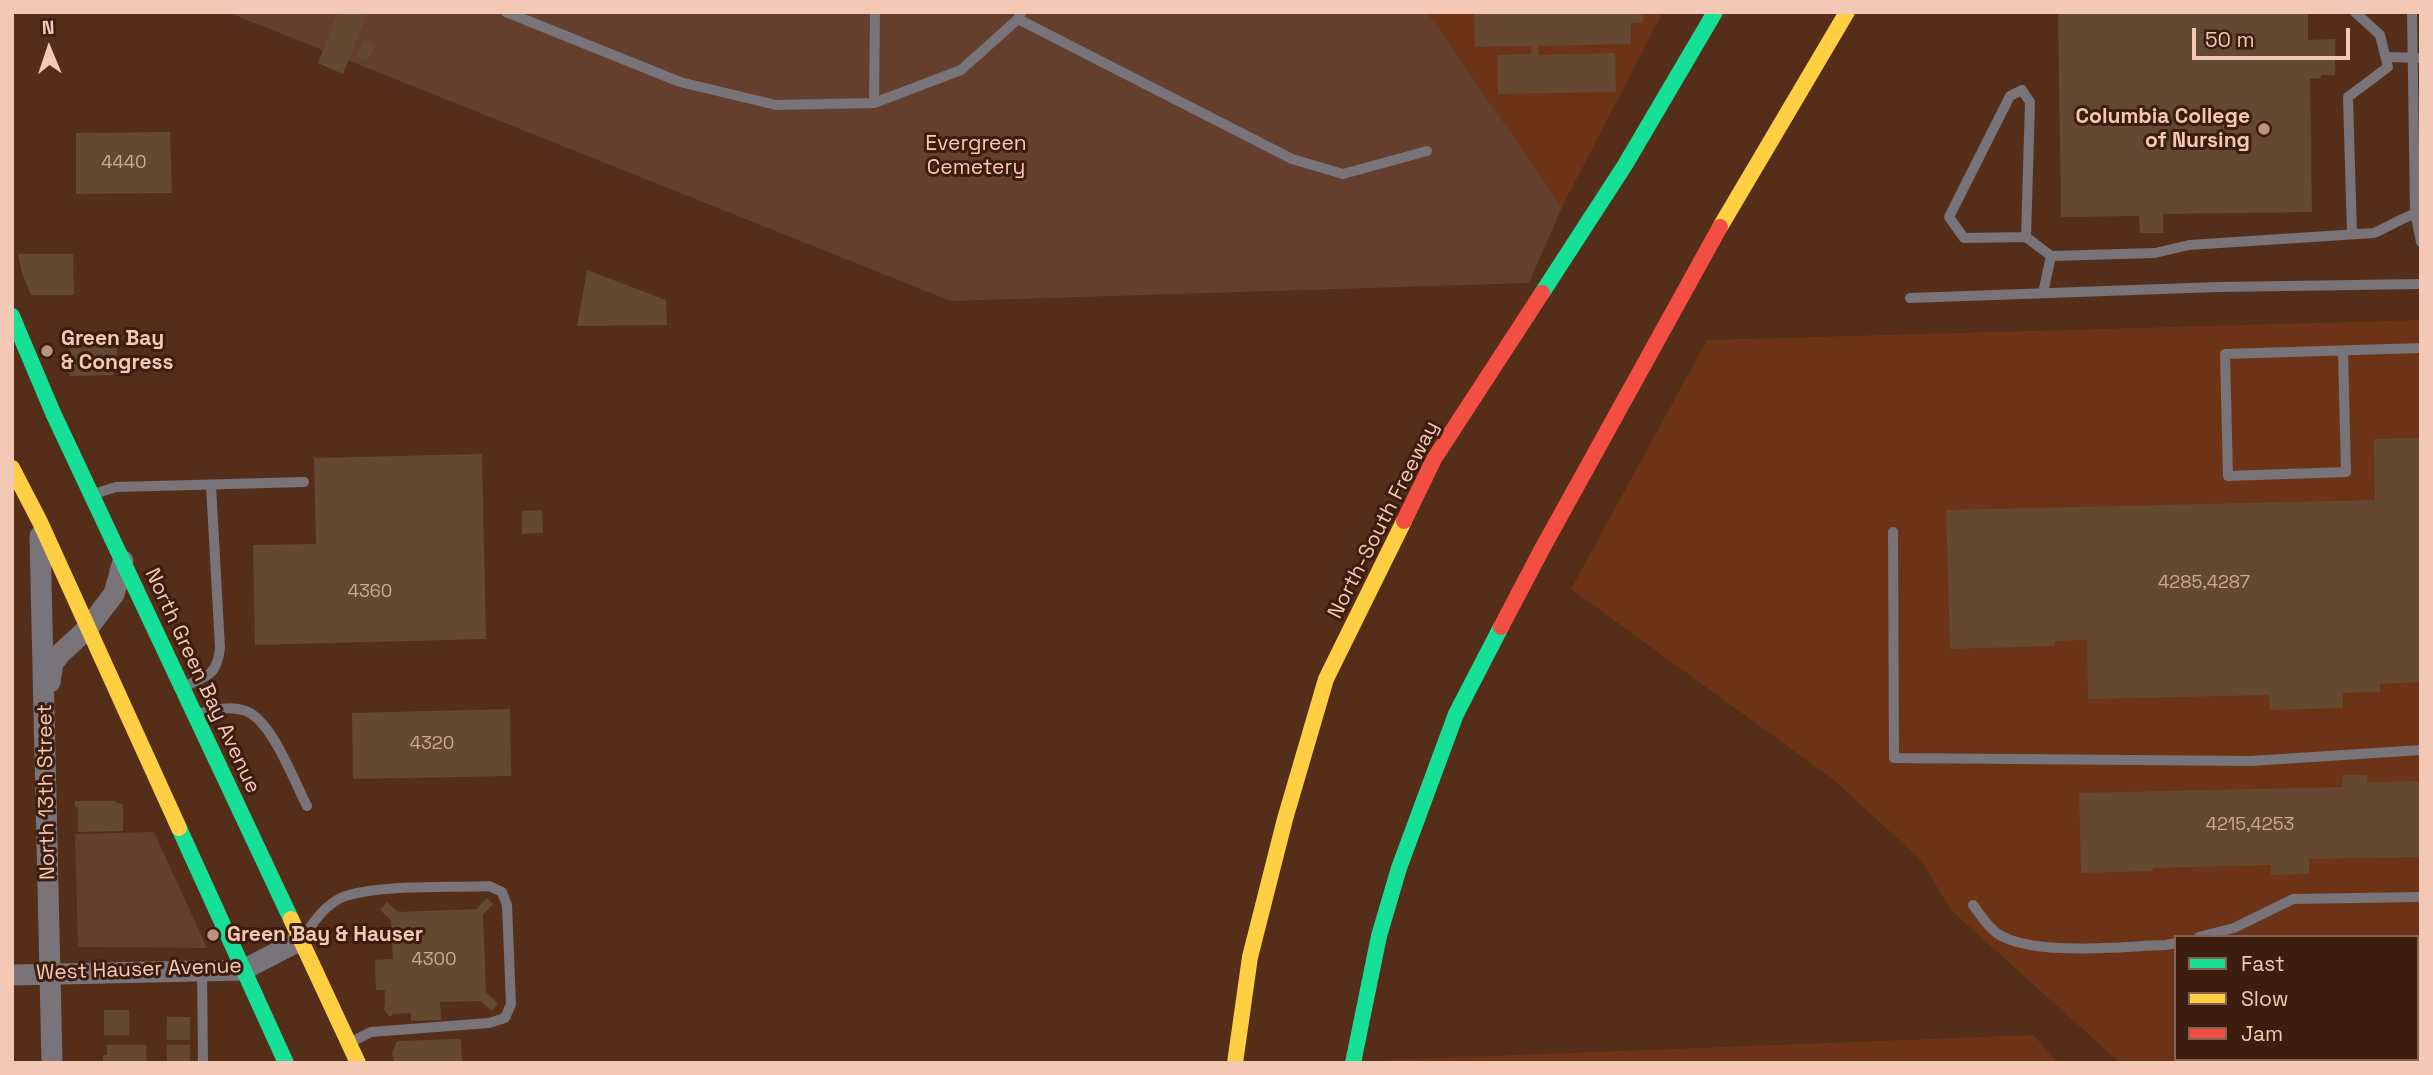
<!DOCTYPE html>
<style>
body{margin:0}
#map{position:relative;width:2433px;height:1075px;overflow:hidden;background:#542e18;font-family:"Space Grotesk",sans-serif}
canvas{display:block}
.frame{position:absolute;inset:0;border:14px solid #f3c9b6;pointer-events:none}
.legend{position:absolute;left:2174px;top:935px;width:245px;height:126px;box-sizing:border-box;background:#3d1d0f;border:2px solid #866252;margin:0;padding:9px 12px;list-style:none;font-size:21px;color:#f3c9b6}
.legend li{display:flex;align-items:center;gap:14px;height:35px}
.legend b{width:35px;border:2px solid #866252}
.north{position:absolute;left:14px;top:14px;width:70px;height:70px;-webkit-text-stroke:5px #3d1d0f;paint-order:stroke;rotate:358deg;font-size:19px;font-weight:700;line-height:28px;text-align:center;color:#f3c9b6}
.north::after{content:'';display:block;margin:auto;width:24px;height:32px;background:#f3c9b6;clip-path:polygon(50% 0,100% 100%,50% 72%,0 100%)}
.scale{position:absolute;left:2192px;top:28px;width:158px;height:32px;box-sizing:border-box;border:4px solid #f3c9b6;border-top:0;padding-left:9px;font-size:21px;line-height:24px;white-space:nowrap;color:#f3c9b6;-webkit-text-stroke:5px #3d1d0f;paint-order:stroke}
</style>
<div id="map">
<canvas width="2433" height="1075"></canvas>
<div class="frame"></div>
<ul class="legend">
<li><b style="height:9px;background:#16e098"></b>Fast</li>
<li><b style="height:9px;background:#ffcf43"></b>Slow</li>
<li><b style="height:9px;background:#f24e42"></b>Jam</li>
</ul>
<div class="north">N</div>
<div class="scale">50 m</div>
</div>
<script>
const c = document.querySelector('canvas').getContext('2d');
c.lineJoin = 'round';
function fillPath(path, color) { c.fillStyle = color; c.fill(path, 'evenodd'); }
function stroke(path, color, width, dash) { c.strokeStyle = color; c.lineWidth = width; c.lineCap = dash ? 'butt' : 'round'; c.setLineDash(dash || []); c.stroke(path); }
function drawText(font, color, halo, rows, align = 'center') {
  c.font = font + ' "Space Grotesk",sans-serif'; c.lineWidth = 6; c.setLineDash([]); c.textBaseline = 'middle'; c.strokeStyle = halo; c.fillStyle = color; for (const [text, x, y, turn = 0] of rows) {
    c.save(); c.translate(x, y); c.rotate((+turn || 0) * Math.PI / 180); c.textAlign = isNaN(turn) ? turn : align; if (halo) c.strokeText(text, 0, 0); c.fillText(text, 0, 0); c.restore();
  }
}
fillPath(new Path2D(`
 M 1427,12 L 1663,12 L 1562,207 Z
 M 2421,320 L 2421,1063 L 2120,1063 L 1951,910 L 1921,860 L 1834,780 L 1571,589 L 1707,340 ZM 2176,937 L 2417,937 L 2417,1059 L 2176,1059 Z
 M 2033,1035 L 2059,1063 L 1386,1063 L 1386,1060 Z`), '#6d3316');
fillPath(new Path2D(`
 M 227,12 L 1427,12 L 1562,207 L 1529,283 L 951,301 Z
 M 154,832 L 207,948 L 78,947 L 75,834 Z`), '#653f2e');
fillPath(new Path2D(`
 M 338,12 L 360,12 L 367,15 L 343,74 L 318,63 Z
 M 1474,12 L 1643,12 L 1643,23 L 1631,23 L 1631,44 L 1538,46 L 1539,55 L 1615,53 L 1616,92 L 1498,94 L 1498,55 L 1531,54 L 1531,46 L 1475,47 Z
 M 2058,12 L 2308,12 L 2308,40 L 2335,39 L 2335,75 L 2321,75 L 2321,78 L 2310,79 L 2312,212 L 2163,214 L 2163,233 L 2140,233 L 2139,216 L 2061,217 Z
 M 363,40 L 375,45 L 368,61 L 357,57 Z
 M 170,132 L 172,193 L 76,194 L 76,133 Z
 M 18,254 L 73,254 L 74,295 L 31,295 L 22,273 Z
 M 587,270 L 666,300 L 667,325 L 577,326 Z
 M 117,346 L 117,360 L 114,360 L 114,375 L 70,376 L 69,347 Z
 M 2421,438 L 2421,682 L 2380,684 L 2380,692 L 2343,693 L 2343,708 L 2270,710 L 2269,695 L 2088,699 L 2087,640 L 2055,641 L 2055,646 L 1950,649 L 1946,510 L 2375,500 L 2374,439 Z
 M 482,454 L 486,639 L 255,645 L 253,545 L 316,544 L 314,458 Z
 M 542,510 L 543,533 L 522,534 L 522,511 Z
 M 510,709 L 511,776 L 353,779 L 352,713 Z
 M 2342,775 L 2367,775 L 2367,782 L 2421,781 L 2421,857 L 2309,859 L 2309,874 L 2271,875 L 2271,865 L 2153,868 L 2153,871 L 2081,873 L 2079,793 L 2343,787 Z
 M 75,801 L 114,801 L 123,805 L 123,831 L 78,832 L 78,807 L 75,807 Z
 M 487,898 L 493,904 L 483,915 L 486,992 L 498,1004 L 492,1011 L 480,1001 L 440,1002 L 441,1020 L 411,1021 L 411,1013 L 393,1014 L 390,1017 L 383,1009 L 385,1006 L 385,990 L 376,990 L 375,960 L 393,959 L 391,920 L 380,910 L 387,902 L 398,912 L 476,909 Z
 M 2417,938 L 2421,938 L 2421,1004 L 2417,1004 Z
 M 104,1010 L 129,1010 L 129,1035 L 104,1035 Z
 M 167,1017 L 190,1017 L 190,1040 L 167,1040 Z
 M 2417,1024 L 2421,1024 L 2421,1063 L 2316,1063 L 2316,1059 L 2417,1059 Z
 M 461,1039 L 462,1063 L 394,1063 L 393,1060 L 392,1053 L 397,1041 Z
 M 107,1045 L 146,1045 L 147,1063 L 103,1063 L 103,1055 L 107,1055 Z
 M 167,1045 L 190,1045 L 190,1063 L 167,1063 Z`), '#64482f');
stroke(new Path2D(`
 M 506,12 L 680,82 L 776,105 L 874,103 L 961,70 L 1018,19 L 1021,12
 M 2412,12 L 2415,212 L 2421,242
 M 1018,19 L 1292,159 L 1343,174 L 1427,151
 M 2386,57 L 2421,58
 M 874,103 L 875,12
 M 2352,234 L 2348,97 L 2388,67 L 2380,35 L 2355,12
 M 2026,237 L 2030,102 L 2022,90 L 2010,96 L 1949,217 L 1964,238 L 2026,237 L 2051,256 L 2155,253 L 2189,245 L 2374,233 C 2386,228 2411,213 2421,212
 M 2043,293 L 2051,256
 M 1910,298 L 2218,287 L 2421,284
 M 2343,351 L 2346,472 L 2228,476 L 2225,354 L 2421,348
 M 94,494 L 116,487 L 304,482
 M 1893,532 L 1894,758 L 2251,761 L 2421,750
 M 185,686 C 208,676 217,675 220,648 L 211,485
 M 198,714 C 213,709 230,705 246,711 C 272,721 294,781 307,806
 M 1973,905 C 1980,914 1988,928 1998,934 C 2035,957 2122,946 2166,945 L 2176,943
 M 305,935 C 314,921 326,904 343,897 C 378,884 449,888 489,886 L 502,892 L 507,905 L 511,1004 L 505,1018 L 489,1023 L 371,1032 L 351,1042
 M 2199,937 L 2234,928 L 2293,899 L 2421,897
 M 202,971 L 203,1063`), '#79737a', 10);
stroke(new Path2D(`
 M 40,536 L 52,1063
 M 50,682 L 53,663 L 60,654 L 88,628 L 114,594 L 123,561
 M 12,975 L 243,970 L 301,940`), '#79737a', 21);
stroke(new Path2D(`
 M 1542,293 L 1625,165 L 1715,12
 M 12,316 L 53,413 L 291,919
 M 179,828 L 286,1063
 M 1353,1063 L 1379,936 L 1399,868 L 1456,714 L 1501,627`), '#16e098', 16);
stroke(new Path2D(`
 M 1720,227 L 1847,12
 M 12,468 L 40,522 L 179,828
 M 291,919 L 358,1063
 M 1235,1063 L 1250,957 L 1285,819 L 1326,679 L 1404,521`), '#ffcf43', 16);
stroke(new Path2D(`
 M 1404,521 L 1434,459 L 1542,293
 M 1501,627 L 1542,549 L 1720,227`), '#f24e42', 16);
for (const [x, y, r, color] of [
 [2264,129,7,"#bb937f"],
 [47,351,7,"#bb937f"],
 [213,935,7,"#bb937f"]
]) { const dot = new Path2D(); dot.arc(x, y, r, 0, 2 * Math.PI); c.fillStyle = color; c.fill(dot); stroke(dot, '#3d1d0f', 2.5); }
drawText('18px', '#cfa994', null, [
 ["4440",124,163],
 ["4285,4287",2204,583],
 ["4360",370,592],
 ["4320",432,744],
 ["4215,4253",2250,825],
 ["4300",434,960]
]);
drawText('bold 21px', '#f3c9b6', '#3d1d0f', [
 ["Columbia College",2250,117,"right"],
 ["of Nursing",2250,141,"right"],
 ["Green Bay",61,339],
 ["& Congress",61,363],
 ["Green Bay & Hauser",227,935]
], 'left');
drawText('21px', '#fec9b2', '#3d1d0f', [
 ["Evergreen",976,144],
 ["Cemetery",976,168]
]);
drawText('21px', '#f3c9b6', '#3d1d0f', [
 ["North-South Freeway",1384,520,-63],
 ["North Green Bay Avenue",202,681,65],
 ["North 13th Street",47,792,-91],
 ["West Hauser Avenue",139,970,-2]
]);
</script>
